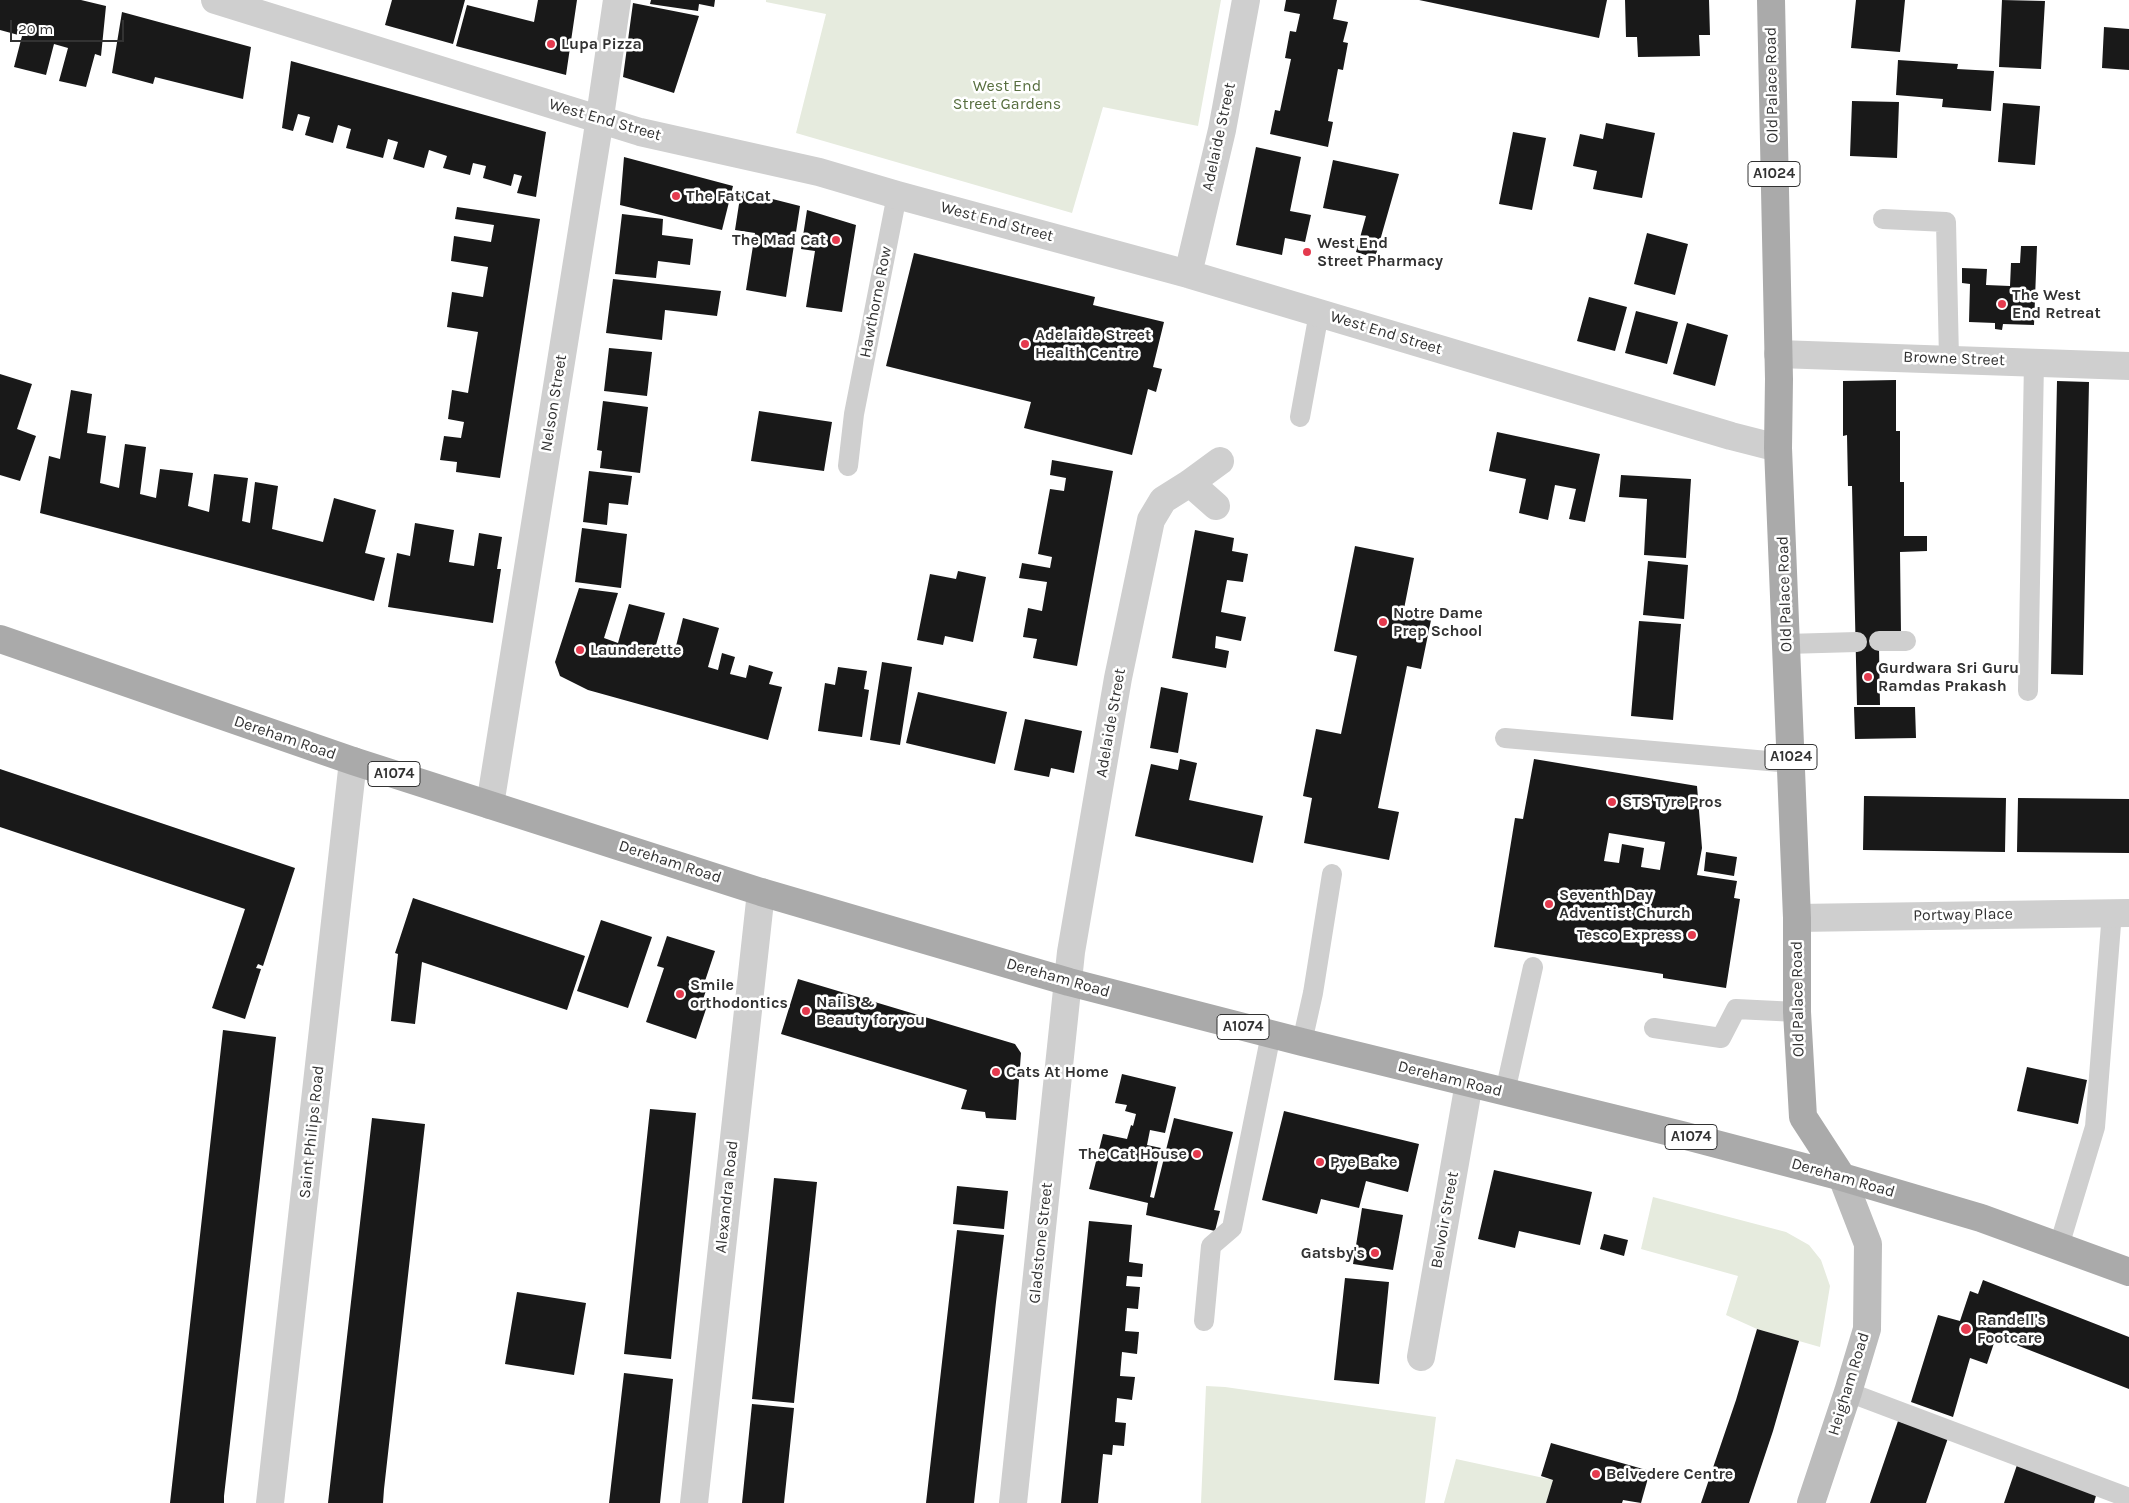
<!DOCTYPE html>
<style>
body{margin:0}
#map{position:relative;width:2129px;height:1503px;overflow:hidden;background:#fff;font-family:Karla,sans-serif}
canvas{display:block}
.scale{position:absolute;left:10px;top:20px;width:114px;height:22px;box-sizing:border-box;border:2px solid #323232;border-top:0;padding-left:6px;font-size:15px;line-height:18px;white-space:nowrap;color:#323232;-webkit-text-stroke:4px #fff;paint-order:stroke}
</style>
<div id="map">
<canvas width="2129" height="1503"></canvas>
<div class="scale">20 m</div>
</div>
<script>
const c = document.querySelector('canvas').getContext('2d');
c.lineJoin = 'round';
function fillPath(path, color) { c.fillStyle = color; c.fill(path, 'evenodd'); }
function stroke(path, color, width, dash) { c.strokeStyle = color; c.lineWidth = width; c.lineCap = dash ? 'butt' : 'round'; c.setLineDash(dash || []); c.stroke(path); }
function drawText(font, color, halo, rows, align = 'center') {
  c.font = font + ' Karla,sans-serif'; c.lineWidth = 5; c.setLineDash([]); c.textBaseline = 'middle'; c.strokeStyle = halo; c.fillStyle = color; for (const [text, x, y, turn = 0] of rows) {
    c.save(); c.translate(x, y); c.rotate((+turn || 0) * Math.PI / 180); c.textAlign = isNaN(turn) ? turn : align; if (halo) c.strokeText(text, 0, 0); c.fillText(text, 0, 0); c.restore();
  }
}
fillPath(new Path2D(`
 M 766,0 L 1221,0 L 1198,126 L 1103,107 L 1072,213 L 796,133 L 826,14 L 766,2 Z
 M 1653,1197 L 1786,1232 L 1809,1245 L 1821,1260 L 1830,1286 L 1820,1347 L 1757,1329 L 1726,1315 L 1738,1276 L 1641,1249 Z
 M 1206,1386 L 1225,1387 L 1436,1417 L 1425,1503 L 1201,1503 Z
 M 1456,1459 L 1553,1480 L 1546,1503 L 1444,1503 Z`), '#e6ebde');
fillPath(new Path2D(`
 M 0,0 L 81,0 L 106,6 L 101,56 L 95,54 L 86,87 L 59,81 L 68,48 L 54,44 L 46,75 L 14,67 L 22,36 L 0,30 Z
 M 392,0 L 465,0 L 453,44 L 385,25 Z
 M 538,0 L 577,0 L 566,75 L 456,46 L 467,5 L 534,22 Z
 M 651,0 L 715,0 L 714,7 L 699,4 L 698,11 L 650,4 Z
 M 1286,0 L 1337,0 L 1333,19 L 1348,22 L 1343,42 L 1348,43 L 1343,70 L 1338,69 L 1328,121 L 1333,122 L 1328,147 L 1270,134 L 1275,110 L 1280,111 L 1291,59 L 1285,58 L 1290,31 L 1296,32 L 1300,14 L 1284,11 Z
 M 1419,0 L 1607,0 L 1599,38 Z
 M 1625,0 L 1709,0 L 1710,35 L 1699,35 L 1700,56 L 1638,57 L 1637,37 L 1626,37 Z
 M 1856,0 L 1905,0 L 1900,52 L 1851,48 Z
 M 2002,0 L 2045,1 L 2041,69 L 1999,67 Z
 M 633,3 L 699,16 L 674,93 L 623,77 Z
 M 122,12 L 251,47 L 243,99 L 155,77 L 153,84 L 112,73 Z
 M 2104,27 L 2129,29 L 2129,70 L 2102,68 Z
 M 1898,60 L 1958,64 L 1957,69 L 1994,71 L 1991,111 L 1942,107 L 1943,99 L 1896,95 Z
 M 291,61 L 546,132 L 536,197 L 517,193 L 522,176 L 514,174 L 511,186 L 483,178 L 486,166 L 473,163 L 470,175 L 443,168 L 447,156 L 429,150 L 424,168 L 393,159 L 398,142 L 388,139 L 383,158 L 346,148 L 351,129 L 338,125 L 333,143 L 305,135 L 310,117 L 298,114 L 293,131 L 282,128 Z
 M 1852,101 L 1899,102 L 1897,158 L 1850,156 Z
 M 2003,103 L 2040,106 L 2035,165 L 1998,162 Z
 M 1606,123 L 1655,133 L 1642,198 L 1593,189 L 1597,171 L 1573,166 L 1580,134 L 1603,139 Z
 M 1513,132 L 1546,138 L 1532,210 L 1499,204 Z
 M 1256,147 L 1301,157 L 1290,211 L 1311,215 L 1305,242 L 1285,238 L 1282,255 L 1236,245 Z
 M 624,157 L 733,186 L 722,230 L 620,205 Z
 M 1333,160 L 1399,174 L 1375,258 L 1356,252 L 1366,216 L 1323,208 Z
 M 741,191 L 800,206 L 786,297 L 746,290 L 755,233 L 735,230 Z
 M 457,207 L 540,219 L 500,478 L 456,472 L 457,462 L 440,460 L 444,436 L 461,438 L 464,422 L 448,419 L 452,390 L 468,393 L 478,332 L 447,327 L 452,292 L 483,297 L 488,267 L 451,261 L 454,236 L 491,242 L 494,225 L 455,219 Z
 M 807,210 L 856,225 L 842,312 L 806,307 L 815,251 L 801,249 Z
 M 622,214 L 663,219 L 662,235 L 693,239 L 690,265 L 658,261 L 656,278 L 615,274 Z
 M 1647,233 L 1688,244 L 1675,295 L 1634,284 Z
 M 2021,246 L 2037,246 L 2034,325 L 2003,324 L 2002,330 L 1995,329 L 1995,323 L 1969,322 L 1970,284 L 1962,283 L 1962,268 L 1987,269 L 1986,285 L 2010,286 L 2011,263 L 2020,263 Z
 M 914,253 L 1095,297 L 1093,305 L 1164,322 L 1153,367 L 1162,369 L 1156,392 L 1148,389 L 1132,455 L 1024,428 L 1031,402 L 886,366 Z
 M 613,279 L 721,291 L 717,316 L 665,310 L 662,340 L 606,333 Z
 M 1589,297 L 1627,307 L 1615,351 L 1577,341 Z
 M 1636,311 L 1678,322 L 1667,364 L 1625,353 Z
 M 1687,323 L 1728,335 L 1715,386 L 1673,374 Z
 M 609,348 L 652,352 L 647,396 L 604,391 Z
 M 0,374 L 32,384 L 17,429 L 36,436 L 20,481 L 0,475 Z
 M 1896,380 L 1896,431 L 1900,431 L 1900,482 L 1904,482 L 1904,536 L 1927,536 L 1927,551 L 1900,552 L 1901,634 L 1879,648 L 1880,705 L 1857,705 L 1852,486 L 1848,486 L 1847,435 L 1843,436 L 1843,381 Z
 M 2057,381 L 2089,382 L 2083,675 L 2051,674 Z
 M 71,390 L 92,394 L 87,433 L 106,436 L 100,483 L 119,488 L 125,444 L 146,447 L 140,494 L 156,498 L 160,469 L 193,473 L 188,506 L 209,512 L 214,474 L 248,478 L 242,521 L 250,523 L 255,482 L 278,486 L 272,529 L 323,542 L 334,498 L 376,510 L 365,553 L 385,558 L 374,601 L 40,513 L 49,456 L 60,459 Z
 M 603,401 L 648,407 L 640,473 L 600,468 L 602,451 L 597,450 Z
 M 759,411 L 832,422 L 824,471 L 751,461 Z
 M 1497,432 L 1600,454 L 1585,522 L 1569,519 L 1576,489 L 1555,485 L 1548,520 L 1519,513 L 1526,479 L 1489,471 Z
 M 1052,460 L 1113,471 L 1077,666 L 1033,658 L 1037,639 L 1023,637 L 1028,608 L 1042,611 L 1047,582 L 1019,578 L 1022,563 L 1050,568 L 1052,557 L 1038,554 L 1050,489 L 1064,491 L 1066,478 L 1050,475 Z
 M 589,471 L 632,476 L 628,505 L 609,503 L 607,525 L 583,522 Z
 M 1621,475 L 1691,479 L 1686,558 L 1644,555 L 1647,499 L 1619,497 Z
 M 415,523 L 454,530 L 449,562 L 474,566 L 479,533 L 502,537 L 497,569 L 501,569 L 493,623 L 388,607 L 397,553 L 410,556 Z
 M 582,528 L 627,534 L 621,588 L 575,582 Z
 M 1195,530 L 1234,538 L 1232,551 L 1248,554 L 1243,582 L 1227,580 L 1221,612 L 1246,617 L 1241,641 L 1216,636 L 1215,648 L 1229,651 L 1226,668 L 1172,658 Z
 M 1355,546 L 1414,558 L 1403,614 L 1431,620 L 1421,669 L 1407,666 L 1378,808 L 1399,812 L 1389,860 L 1304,843 L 1312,798 L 1303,796 L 1316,729 L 1341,734 L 1357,656 L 1334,651 Z
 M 1648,561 L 1688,565 L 1684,619 L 1643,615 Z
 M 958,571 L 986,577 L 973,642 L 945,636 L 943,645 L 917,640 L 930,574 L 956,579 Z
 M 579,588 L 618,593 L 604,638 L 618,643 L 629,604 L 665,613 L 654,652 L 673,658 L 683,618 L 719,628 L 708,667 L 718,670 L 722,653 L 735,657 L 730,674 L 746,678 L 749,665 L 773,672 L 769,684 L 782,687 L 768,740 L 588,690 L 560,676 L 555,662 Z
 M 1639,621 L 1681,624 L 1673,720 L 1631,716 Z
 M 882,662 L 912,667 L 900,745 L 870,740 Z
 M 838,667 L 867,671 L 864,689 L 869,690 L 862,737 L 818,731 L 825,683 L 835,685 Z
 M 1161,687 L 1188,693 L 1178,753 L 1150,748 Z
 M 918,692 L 1007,712 L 995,764 L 906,743 Z
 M 1854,707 L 1915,707 L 1916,738 L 1855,739 Z
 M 1025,719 L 1082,731 L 1074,773 L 1051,768 L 1049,777 L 1014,770 Z
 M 1180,759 L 1197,763 L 1189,800 L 1263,816 L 1253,863 L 1135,836 L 1151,764 L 1178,770 Z
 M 1534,759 L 1697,786 L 1702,848 L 1697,875 L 1737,881 L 1734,898 L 1740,899 L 1726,988 L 1663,978 L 1663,974 L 1494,947 L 1515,818 L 1523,819 ZM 1609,833 L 1665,842 L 1660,870 L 1641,867 L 1644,848 L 1622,844 L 1619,863 L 1604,861 Z
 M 0,769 L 295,868 L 263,966 L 258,964 L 256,968 L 261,969 L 245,1019 L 212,1008 L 245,909 L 0,827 Z
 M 1864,796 L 2006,798 L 2005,852 L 1863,850 Z
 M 2018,798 L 2129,799 L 2129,853 L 2017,852 Z
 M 1706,852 L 1737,857 L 1734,876 L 1704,871 Z
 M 413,898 L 585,956 L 567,1010 L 422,962 L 415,1024 L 391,1021 L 398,954 L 395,953 Z
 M 601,920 L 652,937 L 628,1008 L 577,991 Z
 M 667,936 L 715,951 L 705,981 L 709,982 L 701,1005 L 707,1006 L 696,1039 L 646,1022 L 664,968 L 657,966 Z
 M 798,979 L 1015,1044 L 1021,1053 L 1016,1120 L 986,1118 L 985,1112 L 961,1109 L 967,1090 L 781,1034 Z
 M 223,1030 L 276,1037 L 224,1496 L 224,1503 L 170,1503 Z
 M 2027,1067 L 2087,1080 L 2078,1124 L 2017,1111 Z
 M 1122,1074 L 1176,1087 L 1165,1133 L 1150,1130 L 1147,1145 L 1161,1148 L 1150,1197 L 1154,1198 L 1174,1118 L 1233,1132 L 1214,1210 L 1220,1211 L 1215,1231 L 1146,1215 L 1148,1203 L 1089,1189 L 1103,1134 L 1127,1139 L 1131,1125 L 1133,1126 L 1136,1114 L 1125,1111 L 1127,1105 L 1115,1103 Z
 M 650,1109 L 696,1113 L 671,1359 L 624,1354 Z
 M 1284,1111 L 1419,1144 L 1408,1192 L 1366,1181 L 1359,1208 L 1321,1199 L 1317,1214 L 1262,1200 Z
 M 372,1118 L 425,1124 L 384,1489 L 383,1503 L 328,1503 Z
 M 1494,1170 L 1592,1192 L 1580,1245 L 1519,1231 L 1515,1248 L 1478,1239 Z
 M 774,1178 L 817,1182 L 794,1403 L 752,1399 Z
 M 957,1186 L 1008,1191 L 1004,1229 L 953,1224 Z
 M 1362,1208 L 1403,1215 L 1393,1270 L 1353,1264 Z
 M 1089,1221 L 1132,1225 L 1129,1262 L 1143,1264 L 1142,1277 L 1127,1276 L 1126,1286 L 1140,1287 L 1138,1309 L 1127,1308 L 1125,1331 L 1139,1332 L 1137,1354 L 1122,1352 L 1120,1376 L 1135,1377 L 1132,1400 L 1117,1398 L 1115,1422 L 1126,1423 L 1124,1446 L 1113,1445 L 1112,1455 L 1103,1454 L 1098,1503 L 1061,1503 Z
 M 957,1230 L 1004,1235 L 996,1302 L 974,1503 L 926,1503 Z
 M 1604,1234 L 1628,1240 L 1624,1256 L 1600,1249 Z
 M 1345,1278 L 1389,1282 L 1379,1384 L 1334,1380 Z
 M 1983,1280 L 2129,1337 L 2129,1389 L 1996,1337 L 1987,1364 L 1970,1358 L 1953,1417 L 1911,1402 L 1938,1315 L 1960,1321 L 1970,1291 L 1978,1294 Z
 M 517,1292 L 586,1303 L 574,1375 L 505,1364 Z
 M 1757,1329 L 1799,1341 L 1773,1431 L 1749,1503 L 1701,1503 L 1736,1400 Z
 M 624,1373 L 673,1379 L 660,1503 L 609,1503 Z
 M 752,1404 L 794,1408 L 784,1503 L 742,1503 Z
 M 1898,1421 L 1948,1438 L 1926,1503 L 1870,1503 Z
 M 1551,1443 L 1650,1471 L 1641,1503 L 1623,1500 L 1622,1503 L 1546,1503 L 1553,1480 L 1541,1476 Z
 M 2017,1465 L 2097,1492 L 2094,1503 L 2004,1503 Z`), '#191919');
stroke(new Path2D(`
 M 1883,219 L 1946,222 L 1949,359
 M 1300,417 L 1319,313
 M 848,466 L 854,414 L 897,195
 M 1879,641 L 1906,641
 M 1786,644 L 1857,642
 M 2028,691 L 2034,362
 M 1505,738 L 1791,763
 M 1654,1028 L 1721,1038 L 1736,1009 L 1797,1012
 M 1302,1042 L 1313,993 L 1332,874
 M 1505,1092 L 1533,967
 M 2059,1246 L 2095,1127 L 2112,912
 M 1204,1321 L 1211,1246 L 1232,1228 L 1271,1034
 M 1848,1392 L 2129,1498`), '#cfcfcf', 20);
stroke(new Path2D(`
 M 215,0 L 640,132 L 819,172 L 897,195 L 1188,274 L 1731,436 L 1778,448
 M 1188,274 L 1222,130 L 1246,0
 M 1778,354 L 2129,366
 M 1190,483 L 1216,506
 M 490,805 L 597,137 L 617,0
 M 1797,918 L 2129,913
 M 1421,1357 L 1469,1083
 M 270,1503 L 353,761
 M 694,1503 L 761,892
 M 1013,1503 L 1071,952 L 1118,678 L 1151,520 L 1163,500 L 1190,483 L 1220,461`), '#cfcfcf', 28);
stroke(new Path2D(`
 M 1811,1503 L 1848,1392 L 1867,1329 L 1868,1244 L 1842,1177`), '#bcbcbc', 28);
stroke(new Path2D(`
 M 1771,0 L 1779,379 L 1778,448 L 1797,918 L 1797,1012 L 1803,1117 L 1842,1177
 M 0,639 L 353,761 L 761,892 L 1069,982 L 1302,1042 L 1682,1135 L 1842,1177 L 1981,1218 L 2129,1272`), '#aaa', 28);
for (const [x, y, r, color] of [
 [551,44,5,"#e43a4e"],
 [676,196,5,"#e43a4e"],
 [836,240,5,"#e43a4e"],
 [1307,252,5,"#e43a4e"],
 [2002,304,5,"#e43a4e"],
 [1025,344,5,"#e43a4e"],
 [1383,622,5,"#e43a4e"],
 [580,650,5,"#e43a4e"],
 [1868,677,5,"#e43a4e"],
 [1612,802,5,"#e43a4e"],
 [1549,904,5,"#e43a4e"],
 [1692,935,5,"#e43a4e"],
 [680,994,5,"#e43a4e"],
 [806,1011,5,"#e43a4e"],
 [996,1072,5,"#e43a4e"],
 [1197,1154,5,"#e43a4e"],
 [1320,1162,5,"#e43a4e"],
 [1375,1253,5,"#e43a4e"],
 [1966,1329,6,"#e43a4e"],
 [1596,1474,5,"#e43a4e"]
]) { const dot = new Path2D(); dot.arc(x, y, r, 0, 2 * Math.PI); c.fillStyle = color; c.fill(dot); stroke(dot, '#fff', 2); }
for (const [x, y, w] of [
 [1774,174,52],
 [1791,757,52],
 [394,774,52],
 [1243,1027,52],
 [1691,1137,52]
]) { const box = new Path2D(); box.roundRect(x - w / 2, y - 12.5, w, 25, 4); c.fillStyle = '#fff'; c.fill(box); stroke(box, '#323232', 1); }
drawText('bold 15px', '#323232', null, [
 ["A1024",1774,174],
 ["A1024",1791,757],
 ["A1074",394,774],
 ["A1074",1243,1027],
 ["A1074",1691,1137]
]);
drawText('bold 16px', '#323232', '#fff', [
 ["Lupa Pizza",561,44],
 ["The Fat Cat",686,196],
 ["The Mad Cat",826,240,"right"],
 ["West End",1317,243],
 ["Street Pharmacy",1317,261],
 ["The West",2012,295],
 ["End Retreat",2012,313],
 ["Adelaide Street",1035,335],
 ["Health Centre",1035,353],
 ["Notre Dame",1393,613],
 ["Prep School",1393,631],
 ["Launderette",590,650],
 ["Gurdwara Sri Guru",1878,668],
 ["Ramdas Prakash",1878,686],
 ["STS Tyre Pros",1622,802],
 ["Seventh Day",1559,895],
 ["Adventist Church",1559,913],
 ["Tesco Express",1682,935,"right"],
 ["Smile",690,985],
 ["orthodontics",690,1003],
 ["Nails &",816,1002],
 ["Beauty for you",816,1020],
 ["Cats At Home",1006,1072],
 ["The Cat House",1187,1154,"right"],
 ["Pye Bake",1330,1162],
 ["Gatsby's",1365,1253,"right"],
 ["Randell's",1977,1320],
 ["Footcare",1977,1338],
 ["Belvedere Centre",1606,1474]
], 'left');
drawText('16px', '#323232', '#fff', [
 ["Old Palace Road",1772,85,-91],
 ["West End Street",605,120,16],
 ["Adelaide Street",1219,137,-78],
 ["West End Street",997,222,15],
 ["Hawthorne Row",876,302,-79],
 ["West End Street",1386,333,17],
 ["Browne Street",1954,359,2],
 ["Nelson Street",554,403,-81],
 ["Old Palace Road",1785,594,-92],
 ["Adelaide Street",1111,723,-80],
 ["Dereham Road",285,738,19],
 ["Dereham Road",670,862,18],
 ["Portway Place",1963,915,-1],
 ["Dereham Road",1058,978,16],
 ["Old Palace Road",1798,999,-91],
 ["Dereham Road",1450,1079,14],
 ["Saint Philips Road",312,1132,-84],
 ["Dereham Road",1843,1178,16],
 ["Alexandra Road",727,1197,-84],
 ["Belvoir Street",1445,1220,-80],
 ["Gladstone Street",1041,1243,-84],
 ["Heigham Road",1849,1384,-73]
]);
drawText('16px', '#576e3f', '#fff', [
 ["West End",1007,86],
 ["Street Gardens",1007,104]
]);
</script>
